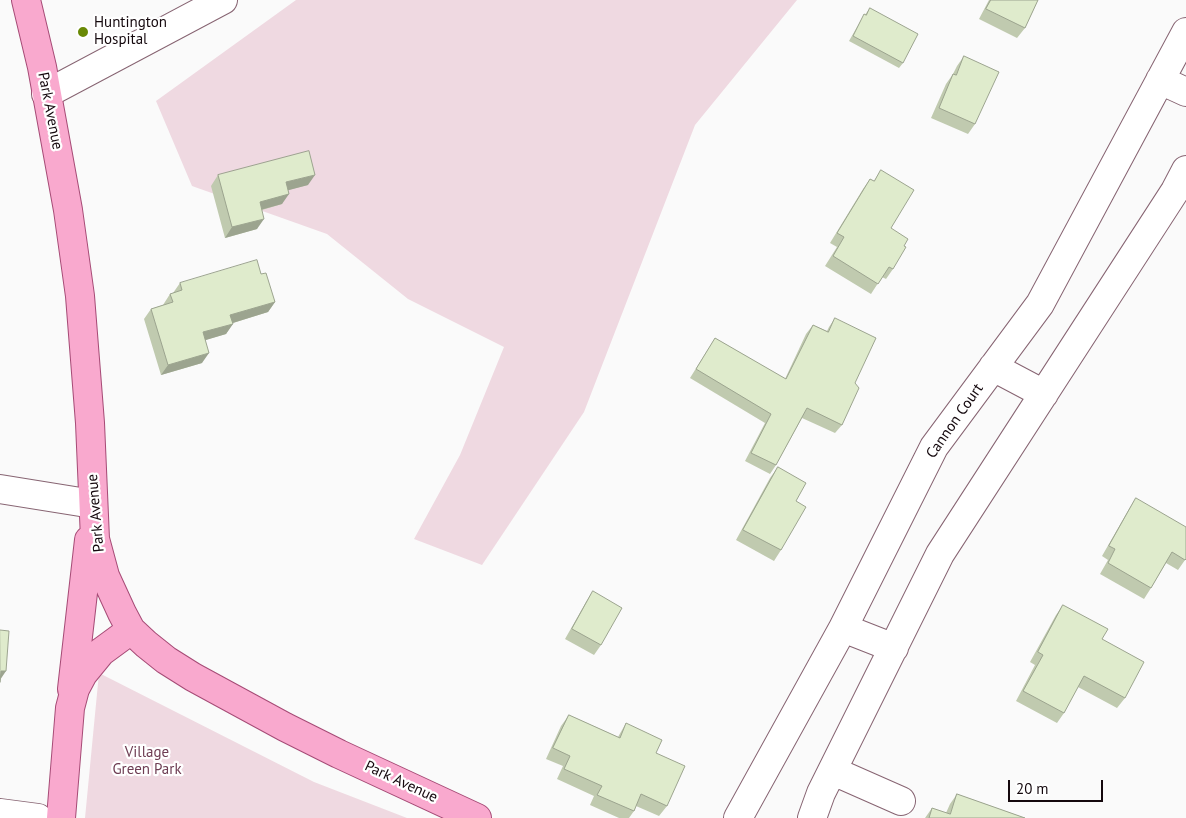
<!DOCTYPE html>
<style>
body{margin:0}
#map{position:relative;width:1186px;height:818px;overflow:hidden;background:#fafafa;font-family:"PT Sans",sans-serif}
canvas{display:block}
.scale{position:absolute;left:1008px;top:780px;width:95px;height:22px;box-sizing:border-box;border:2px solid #14080d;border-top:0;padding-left:6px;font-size:15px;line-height:18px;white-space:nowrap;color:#14080d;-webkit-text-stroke:4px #fff;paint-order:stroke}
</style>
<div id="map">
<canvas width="1186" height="818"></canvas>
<div class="scale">20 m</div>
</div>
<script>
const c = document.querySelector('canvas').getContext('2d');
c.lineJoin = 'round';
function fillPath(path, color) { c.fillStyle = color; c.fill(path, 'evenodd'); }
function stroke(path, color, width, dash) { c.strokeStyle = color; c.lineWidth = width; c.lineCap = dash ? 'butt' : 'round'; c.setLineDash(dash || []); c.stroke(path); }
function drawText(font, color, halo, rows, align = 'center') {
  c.font = font + ' "PT Sans",sans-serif'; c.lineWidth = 4.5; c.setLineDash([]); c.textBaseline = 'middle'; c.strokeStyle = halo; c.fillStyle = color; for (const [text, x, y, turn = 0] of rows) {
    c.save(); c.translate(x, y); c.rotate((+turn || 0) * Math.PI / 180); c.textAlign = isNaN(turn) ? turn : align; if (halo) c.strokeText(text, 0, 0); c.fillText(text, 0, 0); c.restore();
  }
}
fillPath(new Path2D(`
 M 296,0 L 797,0 L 695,125 L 584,412 L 482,565 L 414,539 L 460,455 L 504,347 L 408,299 L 327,234 L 192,186 L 156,101 Z
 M 99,673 L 314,782 L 407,818 L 85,818 Z`), '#efd9e1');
const minor = new Path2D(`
 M 1160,80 L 1186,92
 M 46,94 L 223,0
 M 993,367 L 1044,394
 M 0,489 L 93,504
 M 843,628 L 894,648
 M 833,771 L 901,801
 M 0,813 L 38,818
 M 738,818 L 843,628 L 934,447 L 1040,304 L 1186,32
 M 812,818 L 821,793 L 940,554 L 1175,191 L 1186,170`);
const major = new Path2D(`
 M 26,0 L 42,67 L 68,210 L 80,296 L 90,423 L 95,539 L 105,576 L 122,613 L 131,630 L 146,644 L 166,660 L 193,677 L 285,727 L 339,754 L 477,818
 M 72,689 L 89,540
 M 61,818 L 70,708 L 75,689 L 83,674 L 101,652 L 131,630`);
stroke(minor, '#876472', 30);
stroke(major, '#a64b76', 30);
stroke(minor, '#fff', 28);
stroke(major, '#f9a9ce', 28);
fillPath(new Path2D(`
 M 989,0 L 1038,0 L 1025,28 L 1017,38 L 979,19 Z
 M 870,8 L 903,63 L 899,68 L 849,41 L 861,20 Z
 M 964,56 L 975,124 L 968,134 L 931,118 L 946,84 L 953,74 L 957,66 Z
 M 881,170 L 891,228 L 893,269 L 886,279 L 882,277 L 871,294 L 825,266 L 837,247 L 830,243 L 863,189 L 870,179 L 874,181 Z
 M 218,175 L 308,185 L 288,190 L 282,204 L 262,210 L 257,229 L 225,238 L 211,186 Z
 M 261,274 L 275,302 L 268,312 L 233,323 L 226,334 L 205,340 L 202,363 L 161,375 L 144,319 L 151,309 L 163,305 L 170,294 L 173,293 L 180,283 Z
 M 835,318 L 855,383 L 842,425 L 835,433 L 802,418 L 776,465 L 770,474 L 745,461 L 765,423 L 690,378 L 715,338 L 785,379 L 806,334 L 813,325 L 827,331 L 829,327 Z
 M 778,467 L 796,501 L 781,550 L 774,561 L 736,540 L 770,478 Z
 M 1136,498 L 1185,560 L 1178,570 L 1166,563 L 1151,588 L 1144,599 L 1100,574 L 1108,560 L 1102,556 L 1129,509 Z
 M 593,591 L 601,645 L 594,655 L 565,639 L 586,602 Z
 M 1063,605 L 1102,639 L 1125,698 L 1117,708 L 1078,687 L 1064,713 L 1057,723 L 1016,701 L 1035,665 L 1030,662 L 1056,615 Z
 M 569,715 L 618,737 L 626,723 L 656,753 L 667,806 L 659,816 L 636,806 L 634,811 L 629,818 L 619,818 L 590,805 L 594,796 L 557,779 L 563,766 L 546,759 L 561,726 Z
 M 957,794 L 1025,818 L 925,818 L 932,808 L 946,813 L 950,804 Z`), '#c0caaf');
fillPath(new Path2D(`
 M 315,175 L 308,185 L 278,193 L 286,182 Z
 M 289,194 L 282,204 L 253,212 L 260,202 Z
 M 264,219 L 257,229 L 225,238 L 232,227 Z
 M 275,302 L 268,312 L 223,326 L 230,315 Z
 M 233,324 L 226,334 L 196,343 L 203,332 Z
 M 209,353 L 202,363 L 161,375 L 168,365 Z
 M 1,671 L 6,671 L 0,680 Z`), '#9ca48f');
const building = new Path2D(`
 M 991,0 L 1038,0 L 1025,28 L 986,9 Z
 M 870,8 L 918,34 L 903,63 L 853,36 L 864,14 L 866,15 Z
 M 964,56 L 999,72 L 975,124 L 939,108 L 953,74 L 956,75 Z
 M 309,151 L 315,175 L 286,182 L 289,194 L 260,202 L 264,219 L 232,227 L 218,175 Z
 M 881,170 L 914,190 L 891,228 L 908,239 L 904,246 L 906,247 L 893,269 L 889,267 L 878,284 L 833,256 L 844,237 L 837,233 L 870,179 L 874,181 Z
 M 257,260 L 261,274 L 266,273 L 275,302 L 230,315 L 233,324 L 203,332 L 209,353 L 168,365 L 151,309 L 173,302 L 170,294 L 182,290 L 180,283 Z
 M 835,318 L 876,338 L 855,383 L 859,388 L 842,425 L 807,408 L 776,465 L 751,453 L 771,414 L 696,369 L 715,338 L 786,379 L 813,325 L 828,332 Z
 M 778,467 L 806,483 L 796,501 L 806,507 L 781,550 L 743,530 Z
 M 1136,498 L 1186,527 L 1186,559 L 1185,560 L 1172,552 L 1151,588 L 1108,563 L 1115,549 L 1109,546 Z
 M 593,591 L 622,608 L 601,645 L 572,629 Z
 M 1063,605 L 1108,629 L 1102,639 L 1144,662 L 1125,698 L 1084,676 L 1064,713 L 1023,691 L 1043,655 L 1038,652 Z
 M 0,630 L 9,631 L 6,671 L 1,671 L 0,682 Z
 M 569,715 L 620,738 L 626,723 L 662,740 L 656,753 L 685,766 L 667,806 L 641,794 L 634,811 L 597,795 L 602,786 L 564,769 L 570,756 L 553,748 Z
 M 957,794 L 1025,818 L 929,818 L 932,808 L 950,814 Z`);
fillPath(building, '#dfebcc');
stroke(building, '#9ca48f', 1);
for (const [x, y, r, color] of [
 [83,32,6,"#698905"]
]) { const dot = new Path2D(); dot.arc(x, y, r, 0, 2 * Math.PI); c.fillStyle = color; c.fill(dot); stroke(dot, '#fff', 2); }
drawText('15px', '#14080d', '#fff', [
 ["Huntington",94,23],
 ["Hospital",94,40]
], 'left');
drawText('15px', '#14080d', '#fff', [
 ["Park Avenue",50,111,79],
 ["Cannon Court",955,421,-55],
 ["Park Avenue",96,513,-95],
 ["Park Avenue",401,782,25]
]);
drawText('15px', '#6e3d53', '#fff', [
 ["Village",147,753],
 ["Green Park",147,770]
]);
</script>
